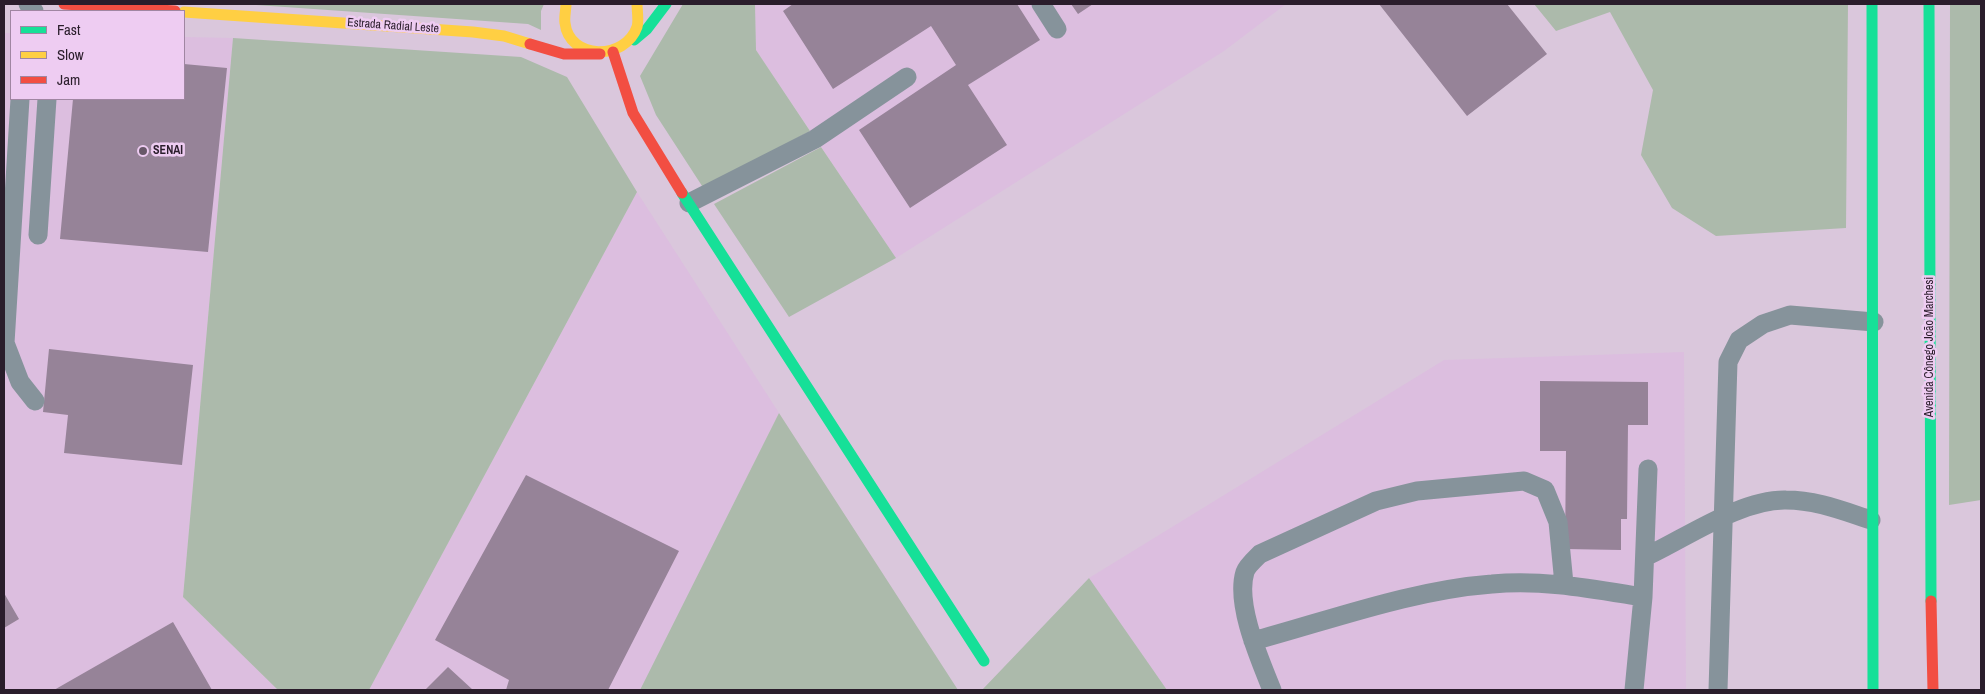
<!DOCTYPE html>
<meta charset="utf-8">
<style>
body{margin:0}
#map{position:relative;width:1985px;height:694px;overflow:hidden;background:#dac7dc;font-family:"Archivo Narrow",sans-serif}
canvas{display:block}
.frame{position:absolute;inset:0;border:5px solid #2a1d2b;pointer-events:none}
.legend{position:absolute;left:10px;top:10px;width:175px;height:90px;box-sizing:border-box;background:#eeccf2;border:1px solid #a086a2;margin:0;padding:6px 9px;list-style:none;font-size:15px;color:#2a1d2b}
.legend li{display:flex;align-items:center;gap:10px;height:25px}
.legend b{width:25px;border:1px solid #a086a2}
</style>
<div id="map">
<canvas width="1985" height="694"></canvas>
<div class="frame"></div>
<ul class="legend">
<li><b style="height:6px;background:#16e098"></b>Fast</li>
<li><b style="height:6px;background:#ffcf43"></b>Slow</li>
<li><b style="height:6px;background:#f24e42"></b>Jam</li>
</ul>
</div>
<script>
const c = document.querySelector('canvas').getContext('2d');
c.lineJoin = 'round';
function fillPath(path, color) { c.fillStyle = color; c.fill(path, 'evenodd'); }
function stroke(path, color, width, dash) { c.strokeStyle = color; c.lineWidth = width; c.lineCap = dash ? 'butt' : 'round'; c.setLineDash(dash || []); c.stroke(path); }
function drawText(font, color, halo, rows, align = 'center') {
  c.font = font + ' "Archivo Narrow",sans-serif'; c.lineWidth = 5; c.setLineDash([]); c.textBaseline = 'middle'; c.strokeStyle = halo; c.fillStyle = color; for (const [text, x, y, turn = 0] of rows) {
    c.save(); c.translate(x, y); c.rotate((+turn || 0) * Math.PI / 180); c.textAlign = isNaN(turn) ? turn : align; if (halo) c.strokeText(text, 0, 0); c.fillText(text, 0, 0); c.restore();
  }
}
fillPath(new Path2D(`
 M 755,4 L 1286,4 L 1224,51 L 896,258 L 756,50 Z
 M 4,33 L 11,33 L 11,99 L 184,99 L 184,37 L 233,38 L 183,597 L 278,690 L 4,690 Z
 M 637,192 L 779,413 L 640,690 L 369,690 Z
 M 1684,352 L 1686,690 L 1167,690 L 1089,578 L 1444,360 Z`), '#dcbedf');
fillPath(new Path2D(`
 M 242,4 L 544,4 L 541,11 L 541,30 L 528,24 Z
 M 683,4 L 755,4 L 756,50 L 810,131 L 704,189 L 656,115 L 640,76 Z
 M 1534,4 L 1848,4 L 1846,228 L 1716,236 L 1672,208 L 1641,155 L 1653,90 L 1610,12 L 1556,31 Z
 M 1950,4 L 1981,4 L 1981,500 L 1949,505 Z
 M 233,38 L 521,57 L 567,77 L 637,192 L 369,690 L 278,690 L 183,597 Z
 M 821,147 L 896,258 L 789,317 L 714,204 Z
 M 779,413 L 958,690 L 640,690 Z
 M 1089,578 L 1167,690 L 982,690 Z`), '#acbaab');
fillPath(new Path2D(`
 M 793,4 L 1017,4 L 1040,40 L 968,85 L 1007,145 L 910,208 L 859,130 L 956,65 L 931,26 L 833,89 L 783,11 Z
 M 1071,4 L 1093,4 L 1078,14 Z
 M 1379,4 L 1507,4 L 1547,54 L 1467,116 Z
 M 184,64 L 227,68 L 208,252 L 60,239 L 73,99 L 184,99 Z
 M 49,349 L 193,365 L 182,465 L 64,453 L 68,415 L 43,412 Z
 M 1540,381 L 1648,382 L 1648,425 L 1628,425 L 1627,519 L 1621,519 L 1621,550 L 1565,549 L 1566,451 L 1540,451 Z
 M 526,475 L 679,551 L 608,690 L 506,690 L 509,680 L 435,640 Z
 M 4,593 L 19,619 L 4,628 Z
 M 173,622 L 212,690 L 54,690 Z
 M 448,667 L 473,690 L 425,690 Z`), '#968398');
stroke(new Path2D(`
 M 28,4 L 34,11
 M 1041,4 L 1057,29
 M 20,99 L 5,343 L 20,382 L 35,401
 M 689,203 L 815,139 L 907,77
 M 38,235 L 47,99
 M 1645,557 C 1686,538 1741,499 1786,500 C 1816,500 1843,511 1871,520
 M 1253,641 C 1331,620 1412,590 1492,584 C 1543,579 1593,589 1643,597
 M 1272,690 C 1260,660 1235,604 1245,572 C 1247,566 1255,559 1260,554 L 1376,501 L 1417,491 L 1524,481 L 1545,490 L 1558,522 L 1564,584
 M 1634,690 L 1643,597 L 1648,469
 M 1718,690 L 1728,362 L 1739,340 L 1763,324 L 1790,315 L 1874,322`), '#86939b', 19);
stroke(new Path2D(`
 M 1872,4 L 1873,690
 M 1929,4 L 1931,601
 M 634,40 L 647,29 L 666,4
 M 682,193 L 984,661`), '#16e098', 11);
stroke(new Path2D(`
 M 566,4 C 566,10 564,17 565,23 C 569,60 625,61 637,27 C 639,21 637,11 637,4
 M 184,12 L 473,32 L 504,36 L 530,44`), '#ffcf43', 11);
stroke(new Path2D(`
 M 64,4 L 175,11
 M 530,44 L 564,54 L 600,54
 M 613,52 L 633,113 L 682,193
 M 1931,601 L 1933,690`), '#f24e42', 11);
for (const [x, y, r, color] of [
 [143,151,5,"#685869"]
]) { const dot = new Path2D(); dot.arc(x, y, r, 0, 2 * Math.PI); c.fillStyle = color; c.fill(dot); stroke(dot, '#eeccf2', 2); }
drawText('12px', '#2a1d2b', '#eeccf2', [
 ["Estrada Radial Leste",393,26,4],
 ["Avenida Cônego João Marchesi",1930,347,-90]
]);
drawText('bold 12px', '#2a1d2b', '#eeccf2', [
 ["SENAI",153,151]
], 'left');
</script>
